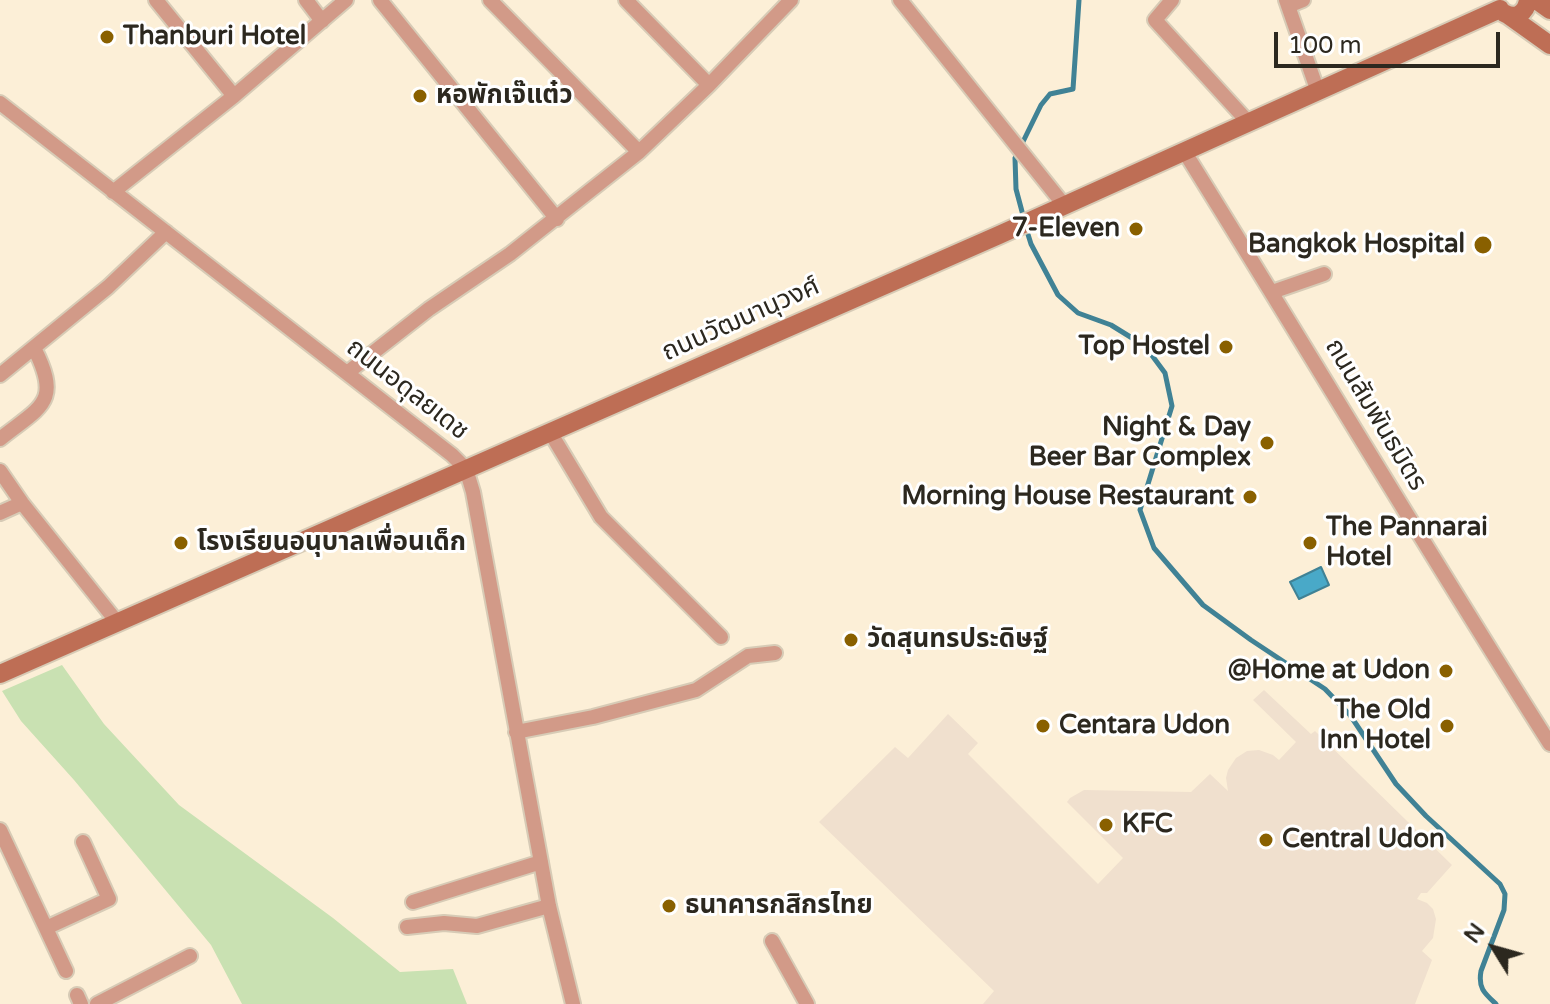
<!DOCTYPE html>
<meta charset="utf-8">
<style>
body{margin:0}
#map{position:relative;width:1550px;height:1004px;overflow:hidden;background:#fcefd7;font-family:"Varela Round",sans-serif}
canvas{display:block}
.north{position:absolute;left:1454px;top:908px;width:80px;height:80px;-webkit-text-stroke:6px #fff;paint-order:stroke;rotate:307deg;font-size:22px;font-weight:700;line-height:32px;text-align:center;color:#2c281f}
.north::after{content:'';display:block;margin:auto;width:28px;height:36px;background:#2c281f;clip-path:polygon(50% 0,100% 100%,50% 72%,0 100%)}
.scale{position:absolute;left:1274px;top:32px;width:226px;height:36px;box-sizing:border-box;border:4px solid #2c281f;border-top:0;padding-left:10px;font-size:24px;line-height:28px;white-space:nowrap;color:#2c281f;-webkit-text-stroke:6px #fff;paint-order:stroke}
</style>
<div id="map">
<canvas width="1550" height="1004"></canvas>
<div class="north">N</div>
<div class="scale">100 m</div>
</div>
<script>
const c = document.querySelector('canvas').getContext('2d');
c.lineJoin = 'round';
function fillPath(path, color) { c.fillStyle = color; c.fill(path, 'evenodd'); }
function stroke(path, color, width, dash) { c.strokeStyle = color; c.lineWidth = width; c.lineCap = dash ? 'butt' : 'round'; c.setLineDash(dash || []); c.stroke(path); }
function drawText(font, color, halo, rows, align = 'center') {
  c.font = font + ' "Varela Round","Noto Sans Thai",sans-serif'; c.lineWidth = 6; c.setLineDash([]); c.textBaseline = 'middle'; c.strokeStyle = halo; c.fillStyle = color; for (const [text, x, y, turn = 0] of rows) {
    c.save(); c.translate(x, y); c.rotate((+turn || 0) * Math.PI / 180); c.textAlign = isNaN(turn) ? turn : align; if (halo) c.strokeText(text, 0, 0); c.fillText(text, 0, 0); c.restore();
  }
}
fillPath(new Path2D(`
 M 1264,690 L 1311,734 L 1315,731 L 1452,865 L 1427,893 L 1421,893 L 1417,899 L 1427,903 L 1433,909 L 1436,919 L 1433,938 L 1422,951 L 1432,960 L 1415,1004 L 983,1004 L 994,991 L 819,822 L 895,747 L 908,758 L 948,714 L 978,743 L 968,754 L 1098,884 L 1123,858 L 1067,802 L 1070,798 L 1084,790 L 1191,792 L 1210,774 L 1228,791 L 1226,778 L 1228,770 L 1236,758 L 1247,751 L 1259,750 L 1273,755 L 1279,760 L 1296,742 L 1253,700 Z`), '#f0e0ce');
fillPath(new Path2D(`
 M 62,665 L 104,724 L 179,805 L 333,918 L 400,972 L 453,969 L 467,1004 L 242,1004 L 211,945 L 74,780 L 21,721 L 2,691 Z`), '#c9e1b2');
const water = new Path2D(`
 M 1321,567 L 1329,585 L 1299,599 L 1290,582 Z`);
fillPath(water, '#49a9c8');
stroke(water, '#408295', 2);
stroke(new Path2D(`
 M 1024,219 L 1016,189 L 1015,158 L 1041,105 L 1050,94 L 1073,89 L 1079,0
 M 1026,228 L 1031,244 L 1058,295 L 1078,313 L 1111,325 L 1145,346 L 1165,373 L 1172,406 L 1140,510 L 1154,548 L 1203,605 L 1251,640 L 1325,689 L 1350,715 L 1396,784 L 1426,816 L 1500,884 L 1505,894 L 1504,910 L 1481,971 C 1478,988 1484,993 1496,1004`), '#408295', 5);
const street = new Path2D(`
 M 156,0 L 234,96
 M 306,0 L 322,21
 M 380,0 L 557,219
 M 490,0 L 639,152
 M 626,0 L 709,85
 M 900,0 L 1064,205
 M 1172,0 L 1155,20 L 1249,123
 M 1286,0 L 1318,92
 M 1288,6 L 1303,0
 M 0,103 L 452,455 L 466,469 L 473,492 L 549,906 L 573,1004
 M 1184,151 C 1307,348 1425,548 1550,744
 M 113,192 L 234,96 L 346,0
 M 1272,292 L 1324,274
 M 347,373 L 429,309 L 510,254 L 639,152 L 709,85 L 791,0
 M 0,375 L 108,287 L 166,232
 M 550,432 L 601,517 L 721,637
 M 0,439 C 41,406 62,403 34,348
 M 0,471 L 22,503 L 117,622
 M 0,513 L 22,503
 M 516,732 L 593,717 L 696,690 L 748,656 L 775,653
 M 0,830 L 66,971
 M 413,902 L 541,862
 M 407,927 L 444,923 L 477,926 L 549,906
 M 46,928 L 109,899 L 83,842
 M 772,941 L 807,1004
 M 77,995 L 81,1004
 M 97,1004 L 190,956`);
const secondary = new Path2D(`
 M 1536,0 L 1550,10
 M 1504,13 C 1516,20 1526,13 1528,0
 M 1508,15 L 1550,45
 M 0,674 L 999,235 L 1500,9`);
stroke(street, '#d7cbb6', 18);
stroke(secondary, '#d7cbb6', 22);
stroke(street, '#d29a88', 14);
stroke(secondary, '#be6e55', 18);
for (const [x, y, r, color] of [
 [107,37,8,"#896000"],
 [420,96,8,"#896000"],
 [1136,229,8,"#896000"],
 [1483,245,10,"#896000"],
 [1226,347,8,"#896000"],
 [1267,443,8,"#896000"],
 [1250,497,8,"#896000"],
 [181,543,8,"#896000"],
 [1310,543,8,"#896000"],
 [851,640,8,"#896000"],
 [1446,671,8,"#896000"],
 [1043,726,8,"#896000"],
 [1447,726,8,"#896000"],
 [1106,825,8,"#896000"],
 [1266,840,8,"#896000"],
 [669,906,8,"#896000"]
]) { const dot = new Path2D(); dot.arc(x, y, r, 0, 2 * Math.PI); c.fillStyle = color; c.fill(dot); stroke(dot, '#fff', 3); }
drawText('bold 26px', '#2c281f', '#fff', [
 ["Thanburi Hotel",123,37],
 ["หอพักเจ๊แต๋ว",436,96],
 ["7-Eleven",1120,229,"right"],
 ["Bangkok Hospital",1465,245,"right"],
 ["Top Hostel",1210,347,"right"],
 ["Night & Day",1251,428,"right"],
 ["Beer Bar Complex",1251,458,"right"],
 ["Morning House Restaurant",1234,497,"right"],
 ["The Pannarai",1326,528],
 ["Hotel",1326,558],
 ["โรงเรียนอนุบาลเพื่อนเด็ก",197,543],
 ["วัดสุนทรประดิษฐ์",867,640],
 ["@Home at Udon",1430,671,"right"],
 ["The Old",1431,711,"right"],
 ["Inn Hotel",1431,741,"right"],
 ["Centara Udon",1059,726],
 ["KFC",1122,825],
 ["Central Udon",1282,840],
 ["ธนาคารกสิกรไทย",685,906]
], 'left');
drawText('26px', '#2c281f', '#fff', [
 ["ถนนวัฒนานุวงศ์",741,320,-24],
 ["ถนนอดุลยเดช",407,390,38],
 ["ถนนสัมพันธมิตร",1375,415,59]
]);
</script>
